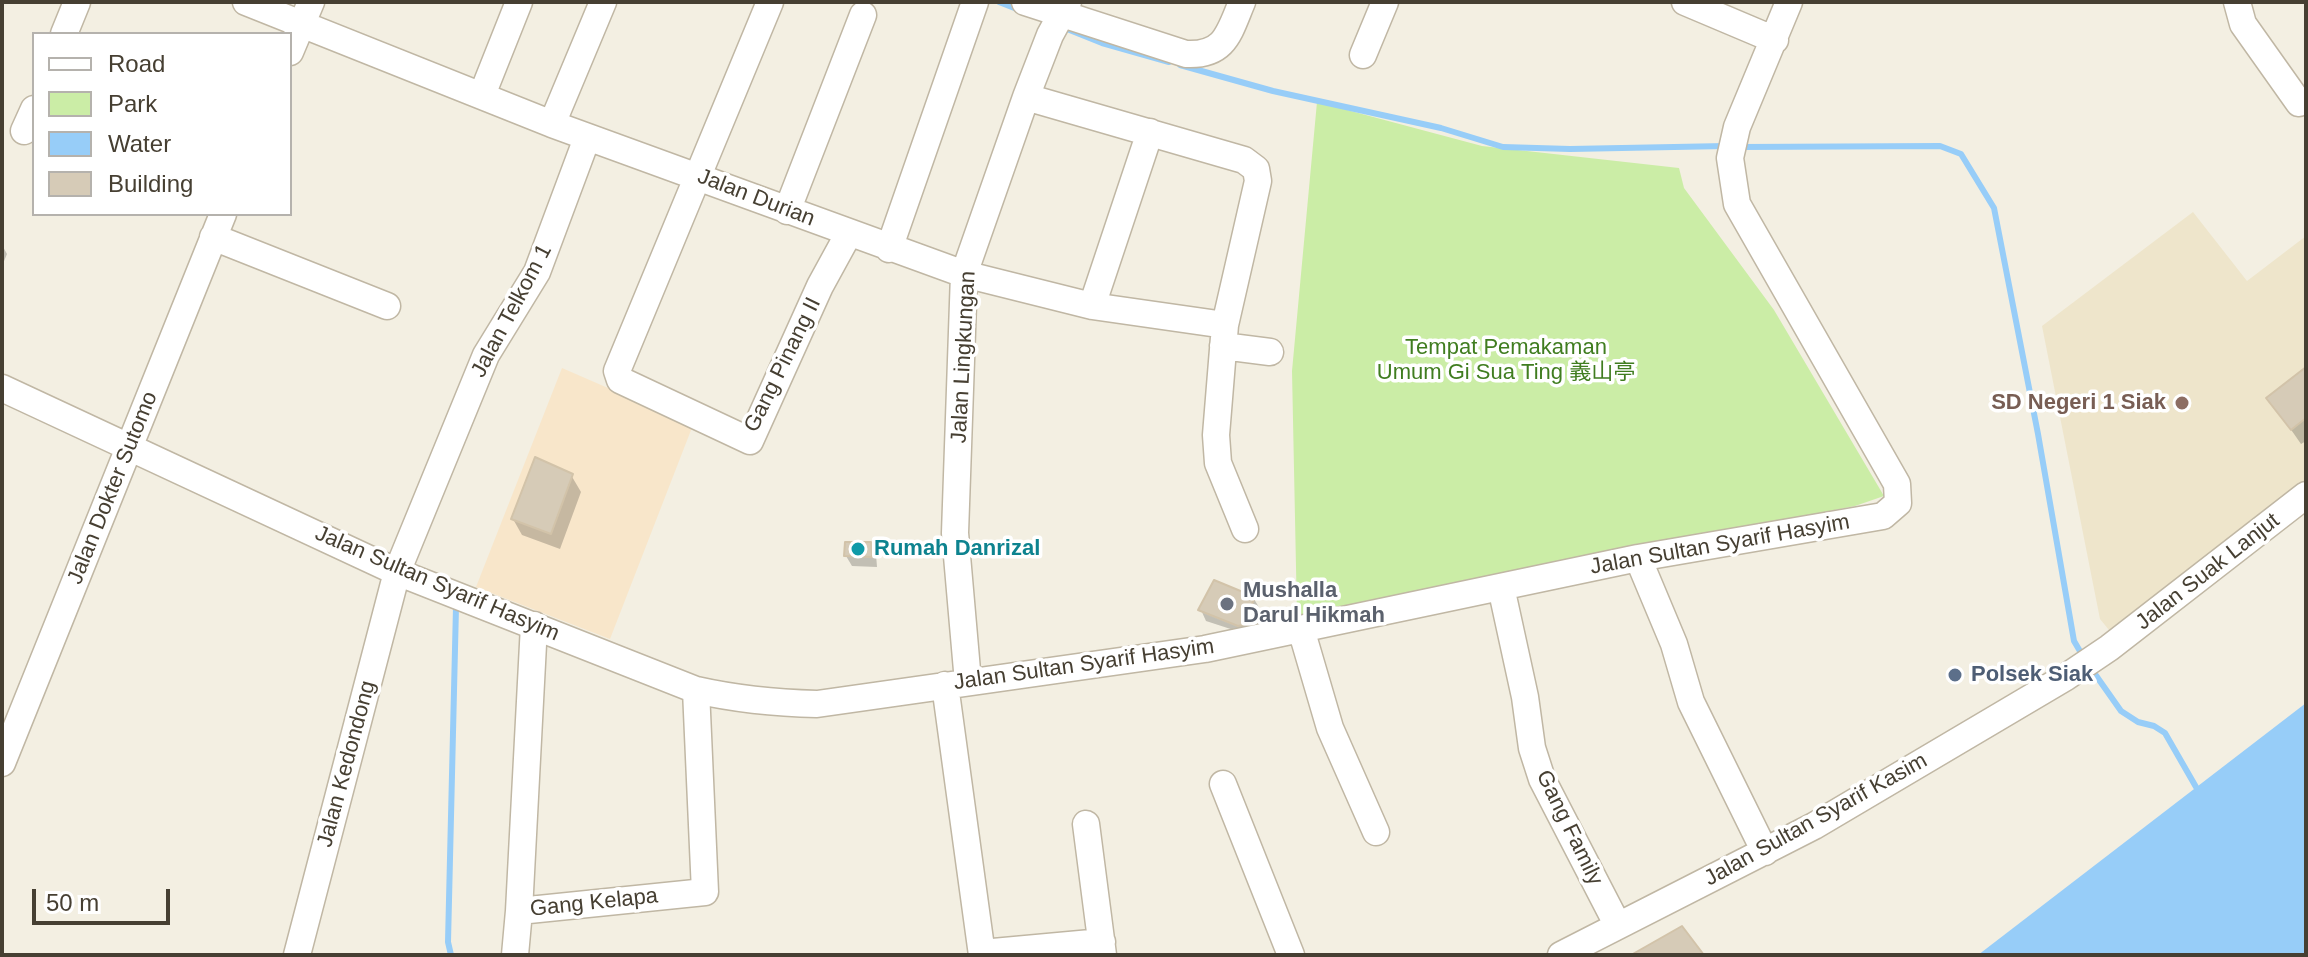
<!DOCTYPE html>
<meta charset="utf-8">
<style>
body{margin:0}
#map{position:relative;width:2308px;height:957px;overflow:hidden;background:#f3efe2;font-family:Helvetica,sans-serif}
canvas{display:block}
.frame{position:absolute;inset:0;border:4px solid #463f32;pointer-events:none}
.legend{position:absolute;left:32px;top:32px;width:260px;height:184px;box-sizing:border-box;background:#fff;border:2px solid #b5b2ad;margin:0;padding:10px 14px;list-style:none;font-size:24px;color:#463f32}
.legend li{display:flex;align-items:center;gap:16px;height:40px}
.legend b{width:40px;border:2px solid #b5b2ad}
.scale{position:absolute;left:32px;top:889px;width:138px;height:36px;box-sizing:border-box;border:4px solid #463f32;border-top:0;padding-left:10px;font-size:24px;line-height:28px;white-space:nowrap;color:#463f32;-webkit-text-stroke:6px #fff;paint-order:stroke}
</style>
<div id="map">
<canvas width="2308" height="957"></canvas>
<div class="frame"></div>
<ul class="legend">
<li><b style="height:10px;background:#fff"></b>Road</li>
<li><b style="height:22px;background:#cbeda6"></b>Park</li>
<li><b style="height:22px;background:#97cdf8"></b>Water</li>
<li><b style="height:22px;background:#d6cbb7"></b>Building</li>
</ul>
<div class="scale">50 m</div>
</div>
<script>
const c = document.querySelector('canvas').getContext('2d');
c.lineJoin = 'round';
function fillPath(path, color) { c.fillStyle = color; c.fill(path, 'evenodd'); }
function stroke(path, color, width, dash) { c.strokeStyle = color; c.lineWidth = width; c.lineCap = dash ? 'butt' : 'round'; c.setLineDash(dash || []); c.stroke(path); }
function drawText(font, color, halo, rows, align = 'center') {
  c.font = font + ' Helvetica,"Noto Sans SC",sans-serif'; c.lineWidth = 7; c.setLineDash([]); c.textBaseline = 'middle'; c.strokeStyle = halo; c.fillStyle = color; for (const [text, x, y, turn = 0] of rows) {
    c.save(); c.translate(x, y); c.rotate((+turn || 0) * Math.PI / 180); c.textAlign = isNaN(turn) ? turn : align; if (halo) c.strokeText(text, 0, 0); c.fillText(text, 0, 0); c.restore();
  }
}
fillPath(new Path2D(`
 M 562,368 L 693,425 L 610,639 L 476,587 Z`), '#f8e6ca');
fillPath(new Path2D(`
 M 2193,212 L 2247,281 L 2306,236 L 2306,480 L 2109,630 L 2100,619 L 2042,326 Z`), '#eee5cb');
fillPath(new Path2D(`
 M 1317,102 L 1482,146 L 1679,168 L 1684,188 L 1774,310 L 1884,496 L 1855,506 L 1297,616 L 1292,371 Z`), '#cbeda6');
fillPath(new Path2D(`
 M 2306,703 L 2306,955 L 1978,955 Z`), '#97cdf8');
fillPath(new Path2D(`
 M 2,245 L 7,254 L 2,266 Z
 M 2306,370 L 2306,441 L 2301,444 L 2269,398 Z
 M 571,475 L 581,492 L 560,549 L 522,535 L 513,519 Z
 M 870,544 L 876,554 L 877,567 L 852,566 L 846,556 Z
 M 1254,599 L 1260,609 L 1249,635 L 1206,621 L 1201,610 Z`), '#0003');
stroke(new Path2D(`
 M 999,2 L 1022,11
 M 1062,27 L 1102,43 L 1169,62
 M 1180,65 L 1273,91 L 1441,128 L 1503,147 L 1570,149 L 1726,146
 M 1741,147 L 1940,146 L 1961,154 L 1994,208 L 2038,434 L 2074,641 L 2084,658
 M 2090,667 L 2121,711 L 2138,722 L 2154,726 L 2165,733 L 2196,787
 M 451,955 L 448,942 L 456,607`), '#97cdf8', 6);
const building = new Path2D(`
 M 2306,367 L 2306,418 L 2291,430 L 2266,398 Z
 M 535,457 L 573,474 L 551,534 L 511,519 Z
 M 845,542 L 871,542 L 872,557 L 844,556 Z
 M 1214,580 L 1255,597 L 1243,625 L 1238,626 L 1198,610 Z
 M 1682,926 L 1704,955 L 1631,955 Z`);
fillPath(building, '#d6cbb7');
stroke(building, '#d2c3a9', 2);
const minor = new Path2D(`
 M 246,2 L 552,124 L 964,274 L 1092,306 L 1225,325
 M 770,2 L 617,371 L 620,380 L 750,441 L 820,286 L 849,233
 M 1025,2 L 1186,54 C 1225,56 1229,33 1242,2
 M 1685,2 L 1775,40
 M 2237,2 L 2243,24 L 2299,103
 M 64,34 L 77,2
 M 290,52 L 311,2
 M 1363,55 L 1385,2
 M 482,95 L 519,2
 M 1026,97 L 1244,160 L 1256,169 L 1258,181 L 1225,325 L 1216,435 L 1218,463 L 1245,529
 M 552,124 L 603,2
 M 24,131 L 34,109
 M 787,211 L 863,15
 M 213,237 L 387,306
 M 889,249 L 975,2
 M 1092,306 L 1150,132
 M 1223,346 L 1270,352
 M 2,388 L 397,572 L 696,690 C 736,699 776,703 817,704 L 1205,649 L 1638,558 L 1883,516 L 1898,503 L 1897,484 L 1737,204 L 1730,158 L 1737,127 L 1789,2
 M 1638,558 L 1674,644 L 1691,702 L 1765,852
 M 1501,587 L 1525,697 L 1532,748 L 1542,779 L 1617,924
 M 534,625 L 519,911 L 705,892 L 696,690
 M 1301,629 L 1330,728 L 1376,832
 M 968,682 L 955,533 L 964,274 L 1026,97 L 1050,35 L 1068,2
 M 945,685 L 982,955
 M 2,763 L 223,214
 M 1223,784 L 1291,955
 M 1086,824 L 1103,955
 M 982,953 L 1102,942
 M 297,955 L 397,572 L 486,355 L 537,272 L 587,138
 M 515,955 L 519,911
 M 1561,955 L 1814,826 L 2066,677 L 2109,648 L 2306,495`);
stroke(minor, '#c0b7a4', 29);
stroke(minor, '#fff', 26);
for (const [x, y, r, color] of [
 [2182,403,8,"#8d6e63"],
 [858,549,8,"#0f9aa8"],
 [1227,604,8,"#6b7280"],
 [1955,675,8,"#5c6f8a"]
]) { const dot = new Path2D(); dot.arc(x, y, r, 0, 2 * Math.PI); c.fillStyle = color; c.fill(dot); stroke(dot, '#fff', 3); }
drawText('22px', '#463f32', '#fff', [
 ["Jalan Durian",756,198,21],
 ["Jalan Telkom 1",512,311,-62],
 ["Jalan Lingkungan",964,357,-87],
 ["Gang Pinang II",783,365,-64],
 ["Jalan Dokter Sutomo",113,488,-68],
 ["Jalan Sultan Syarif Hasyim",1720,545,-10],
 ["Jalan Suak Lanjut",2208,572,-38],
 ["Jalan Sultan Syarif Hasyim",437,584,23],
 ["Jalan Sultan Syarif Hasyim",1084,665,-8],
 ["Jalan Kedondong",347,764,-75],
 ["Jalan Sultan Syarif Kasim",1816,820,-29],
 ["Gang Family",1569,828,64],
 ["Gang Kelapa",594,903,-6]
]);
drawText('22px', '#407d20', '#fff', [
 ["Tempat Pemakaman",1506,348],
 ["Umum Gi Sua Ting 義山亭",1506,373]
]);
drawText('bold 22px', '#785e54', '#fff', [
 ["SD Negeri 1 Siak",2166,403]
], 'right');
drawText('bold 22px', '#0d838f', '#fff', [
 ["Rumah Danrizal",874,549]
], 'left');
drawText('bold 22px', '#5b616d', '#fff', [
 ["Mushalla",1243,591],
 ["Darul Hikmah",1243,616]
], 'left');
drawText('bold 22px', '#4e5e75', '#fff', [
 ["Polsek Siak",1971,675]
], 'left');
</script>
